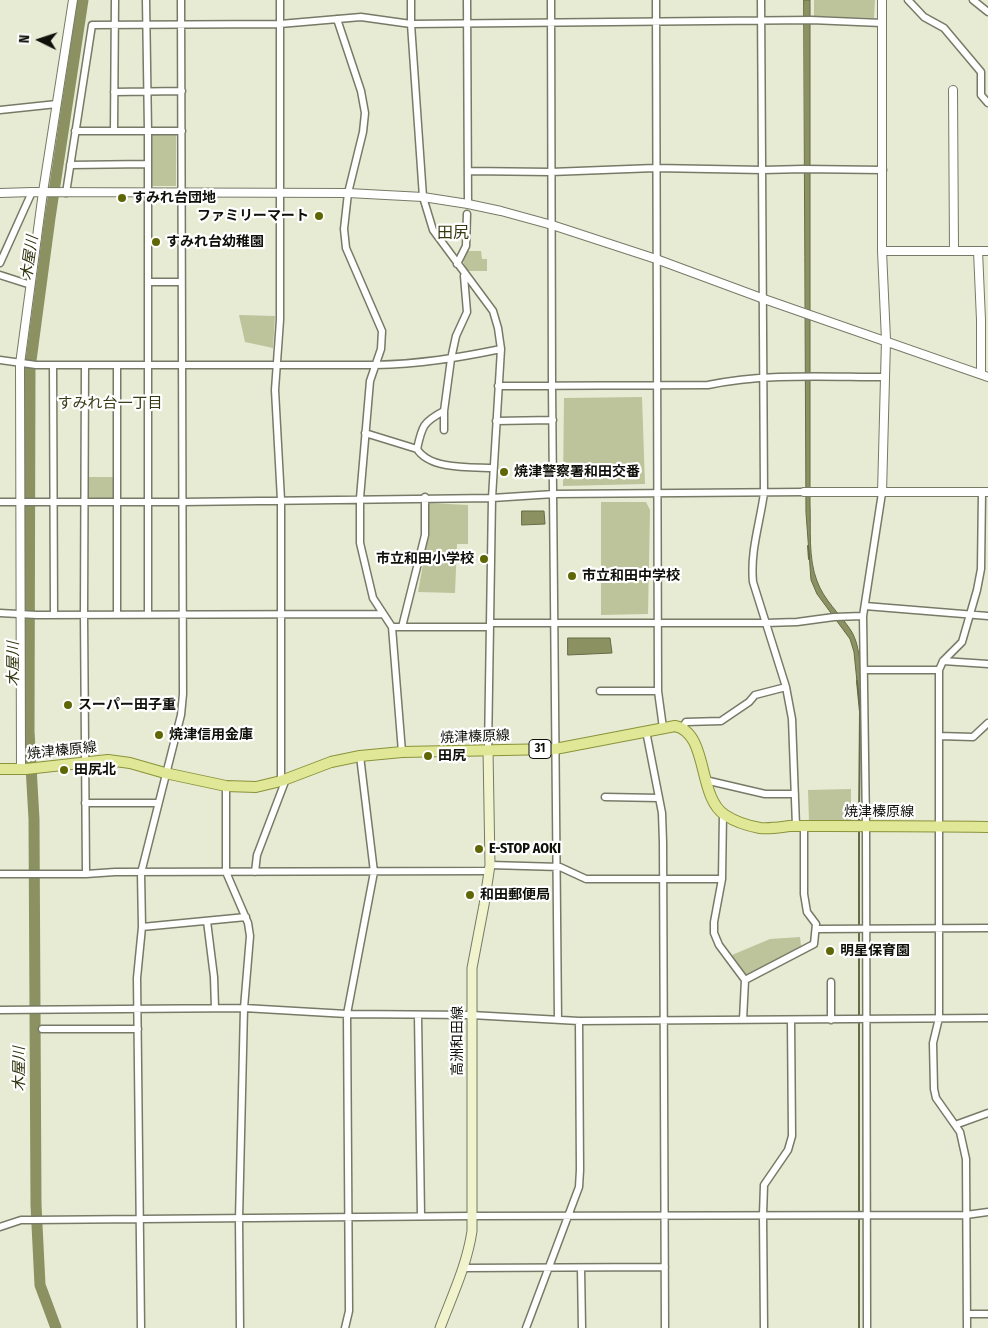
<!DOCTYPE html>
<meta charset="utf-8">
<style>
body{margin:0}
#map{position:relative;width:988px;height:1328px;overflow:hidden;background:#e7ebd4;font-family:"Fira Sans Condensed",sans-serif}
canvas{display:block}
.north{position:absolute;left:15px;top:15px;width:50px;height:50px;-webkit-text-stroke:4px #fff;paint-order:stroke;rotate:274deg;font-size:14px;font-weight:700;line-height:20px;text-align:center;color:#0f1009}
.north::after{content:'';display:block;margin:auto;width:18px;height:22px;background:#0f1009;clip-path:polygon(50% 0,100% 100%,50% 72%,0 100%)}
</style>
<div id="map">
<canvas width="988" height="1328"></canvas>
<div class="north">N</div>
</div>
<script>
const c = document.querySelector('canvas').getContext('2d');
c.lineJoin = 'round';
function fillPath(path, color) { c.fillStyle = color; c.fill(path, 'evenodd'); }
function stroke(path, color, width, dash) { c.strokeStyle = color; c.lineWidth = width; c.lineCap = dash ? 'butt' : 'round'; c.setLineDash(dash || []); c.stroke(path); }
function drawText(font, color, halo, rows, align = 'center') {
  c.font = font + ' "Fira Sans Condensed","Noto Sans JP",sans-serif'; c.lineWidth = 4.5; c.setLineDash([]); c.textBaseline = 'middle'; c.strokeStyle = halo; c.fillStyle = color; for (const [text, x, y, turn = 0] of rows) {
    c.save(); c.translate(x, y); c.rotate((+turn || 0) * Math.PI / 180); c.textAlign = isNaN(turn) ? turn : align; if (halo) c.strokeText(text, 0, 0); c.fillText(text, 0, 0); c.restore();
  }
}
fillPath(new Path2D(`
 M 814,0 L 875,0 L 874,18 L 814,16 Z
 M 176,133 L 176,186 L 149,186 L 149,134 Z
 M 467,251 L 481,251 L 482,259 L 487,259 L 487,271 L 467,271 L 463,261 Z
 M 239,315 L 275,316 L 273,348 L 245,342 Z
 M 642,397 L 645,484 L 563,486 L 564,398 Z
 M 88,477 L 115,477 L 115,500 L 88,500 Z
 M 601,502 L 646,502 L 650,510 L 648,614 L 601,615 Z
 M 429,503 L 468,505 L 468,544 L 457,544 L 455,593 L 418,592 L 429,531 Z
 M 851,789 L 851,822 L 809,822 L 808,790 Z
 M 800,937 L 801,946 L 746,975 L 732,955 L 770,939 Z`), '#bdc39a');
const water = new Path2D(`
 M 804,0 L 810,0 L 810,504 C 811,529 808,558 817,581 C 824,600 839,613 850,629 C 864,649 860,688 860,712 L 854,652 L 850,639 L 817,594 L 811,580 L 806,513 Z
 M 522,511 L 544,511 L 545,524 L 522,525 Z
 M 568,638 L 610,638 L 612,653 L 568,655 Z`);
fillPath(water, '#8b9161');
stroke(water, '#666a47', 1);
stroke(new Path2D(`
 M 808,546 L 809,559
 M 857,681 L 860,712 L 859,823
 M 859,830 L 859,1213
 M 859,1328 L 859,1218`), '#666a47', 2);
stroke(new Path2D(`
 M 56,1328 L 40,1285 L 36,1205 L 34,819 L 29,731 L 30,368 L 50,218 L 83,0`), '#8b9161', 11);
const minor = new Path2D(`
 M 146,0 L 148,131 L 148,614
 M 280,0 L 280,320 L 275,390 L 281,500 L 281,781
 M 411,0 L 411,24 L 423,197 L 433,230 L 493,311 L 498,328 L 501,349 L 492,498 L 488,750
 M 467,0 L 468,204
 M 551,0 L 552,386 L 558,1020
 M 656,0 L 658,691 L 663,728
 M 761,0 L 764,493 C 760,523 750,551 753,582 L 786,687 L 792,719 L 796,826
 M 908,0 L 924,17 L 944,28 L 981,72 L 981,95 L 988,103
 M 973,0 L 988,12
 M 337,19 L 361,91 L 365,113 L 363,132 L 348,193 L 344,229 L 346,248 L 382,331 L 381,349 L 370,381 L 360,498 L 360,543 L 373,598 L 392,627 L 402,752
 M 114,92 L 182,91
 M 0,110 L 57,104
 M 75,131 L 182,131
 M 114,131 L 115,0
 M 70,165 L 147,164
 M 468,171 L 551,172 L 655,168 L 763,170 L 803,169 L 883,170
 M 66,193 L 92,25 L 280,24 L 361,17 L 411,24 L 811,20 L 882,23
 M 0,263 L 32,192
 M 457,264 L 466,246 L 467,214
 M 0,275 L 31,285
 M 148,282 L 181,282
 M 0,360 L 36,365 L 375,365 C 420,364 457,358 501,349
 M 53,365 L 54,615
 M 85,365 L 84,615 L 86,874
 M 117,365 L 117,614
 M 498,386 L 708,385 C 766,373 826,377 885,377
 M 496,421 L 553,420
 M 444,430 L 444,411 L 451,359 L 456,336 L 467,312 L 464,276
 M 365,433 L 417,449 C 430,470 471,467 493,468
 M 417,449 C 422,426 423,422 444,411
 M 0,502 L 182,502 L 492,498 L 554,494 L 804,492
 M 865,606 L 988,616
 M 0,613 L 37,615 L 383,614
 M 490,623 L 766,623 L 797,622 L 834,617 L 863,616
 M 392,627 L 490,627
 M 402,627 L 425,535 L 425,497
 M 943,661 L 988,664
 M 865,670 L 939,670
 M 600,691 L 658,691
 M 682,728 L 686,722 L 721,721 L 749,702 L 755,695 L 786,687
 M 646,731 L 662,813 L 663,842 L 665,1328
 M 939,736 L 973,737 L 988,723
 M 705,780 L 765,794 L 795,794
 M 226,786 L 226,872 L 248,923 L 250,936 L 244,1008 L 239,1219 L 240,1328
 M 605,797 L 659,798
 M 85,803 L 158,803
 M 723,813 L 722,879 L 714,922 L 714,933 L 719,945 L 745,980 L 743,1020
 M 490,865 L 560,867 L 586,879 L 722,879
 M 255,872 L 257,855 L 286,779
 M 0,874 L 86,874 L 115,872 L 489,871
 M 207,921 L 214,977 L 215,1008
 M 142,927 L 246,917
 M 817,929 L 988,928
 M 745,980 L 814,944 L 816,924 L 807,912 L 804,894 L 804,826
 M 0,1010 L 244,1008 L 347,1014 L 471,1015 L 579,1021 L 988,1018
 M 418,1015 L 421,1216
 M 831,1020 L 831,982
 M 42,1029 L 138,1029
 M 955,1125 L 988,1113
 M 0,1227 L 21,1220 L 32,1220 L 472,1216 L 966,1215 L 988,1212
 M 463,1268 L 665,1267
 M 581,1268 L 582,1328
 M 967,1314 L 988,1314
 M 141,1328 L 137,978 L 142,927 L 141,873 L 181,715 L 183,694 L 181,0
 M 345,1328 L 349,1311 L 347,1014 L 374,872 L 360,756
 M 526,1328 L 579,1187 L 580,1170 L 579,1021
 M 764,1328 L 763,1215 L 764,1185 L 788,1150 L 792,1136 L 791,1020
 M 867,1328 L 866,826 L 863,616 L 882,493
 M 967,1328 L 966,1159 L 960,1132 L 936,1098 L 934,1089 L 933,1043 L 939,1018 L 939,670 L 943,661 L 962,642 L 977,590 L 981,569 L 982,492`);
const tertiary = new Path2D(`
 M 882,0 L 882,251 L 886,340 L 882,493
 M 953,90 L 954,251
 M 0,193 L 32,192 L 348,193 L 423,197 L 468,204 L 501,211 L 552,225 L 656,259 L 764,299 L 988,377
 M 882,251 L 988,251
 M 978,251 L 981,320 L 981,374
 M 804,492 L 988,492
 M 21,769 L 20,364 L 43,192 L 73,0`);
const secondary = new Path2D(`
 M 440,1328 C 452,1296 467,1265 472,1231 L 472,968 L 484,905 L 490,865 L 488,750`);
const primary = new Path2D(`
 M 0,769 L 26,769 L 108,760 L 130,763 L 165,773 L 226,786 L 256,787 L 281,781 L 331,762 L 360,756 L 402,752 L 555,749 L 675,726 C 709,733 697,797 725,815 C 734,821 749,826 760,828 C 770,829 781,827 790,826 C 802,826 813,826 825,826 C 879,826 934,826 988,827`);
stroke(minor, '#777a66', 9);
stroke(tertiary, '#777a66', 10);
stroke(secondary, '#777a66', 11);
stroke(primary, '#8a923a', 12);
stroke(minor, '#fff', 6);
stroke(tertiary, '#fff', 8);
stroke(secondary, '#f0f3cc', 9);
stroke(primary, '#e0e898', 10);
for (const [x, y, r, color] of [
 [122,198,5,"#5f6604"],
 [319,216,5,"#5f6604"],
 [156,242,5,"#5f6604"],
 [504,472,5,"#5f6604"],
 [484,559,5,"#5f6604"],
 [572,576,5,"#5f6604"],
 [68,705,5,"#5f6604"],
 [159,735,5,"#5f6604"],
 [428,756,5,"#5f6604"],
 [64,770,5,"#5f6604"],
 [479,849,5,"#5f6604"],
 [470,895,5,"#5f6604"],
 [830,951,5,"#5f6604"]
]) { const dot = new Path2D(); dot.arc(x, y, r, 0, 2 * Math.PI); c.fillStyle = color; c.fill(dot); stroke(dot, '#fff', 2); }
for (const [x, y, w] of [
 [540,749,22]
]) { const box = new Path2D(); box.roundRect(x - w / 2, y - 9.5, w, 19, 4); c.fillStyle = '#fff'; c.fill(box); stroke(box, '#0f1009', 1); }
drawText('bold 12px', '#0f1009', null, [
 ["31",540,749]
]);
drawText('bold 14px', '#0f1009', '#fff', [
 ["すみれ台団地",132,198],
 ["ファミリーマート",309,216,"right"],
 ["すみれ台幼稚園",166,242],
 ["焼津警察署和田交番",514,472],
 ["市立和田小学校",474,559,"right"],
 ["市立和田中学校",582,576],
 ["スーパー田子重",78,705],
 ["焼津信用金庫",169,735],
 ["田尻",438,756],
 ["田尻北",74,770],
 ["E-STOP AOKI",489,849],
 ["和田郵便局",480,895],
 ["明星保育園",840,951]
], 'left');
drawText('14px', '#0f1009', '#fff', [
 ["焼津榛原線",475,737,-2],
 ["焼津榛原線",62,751,-6],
 ["焼津榛原線",879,812],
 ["高洲和田線",458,1041,-90]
]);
drawText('italic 15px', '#2f320a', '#fff', [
 ["木屋川",30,258,-82],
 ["木屋川",14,664,-90],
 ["木屋川",20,1069,-90]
]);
drawText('15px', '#373a12', '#fff', [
 ["すみれ台一丁目",110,404]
]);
drawText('16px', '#373a12', '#fff', [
 ["田尻",453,234]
]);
</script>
